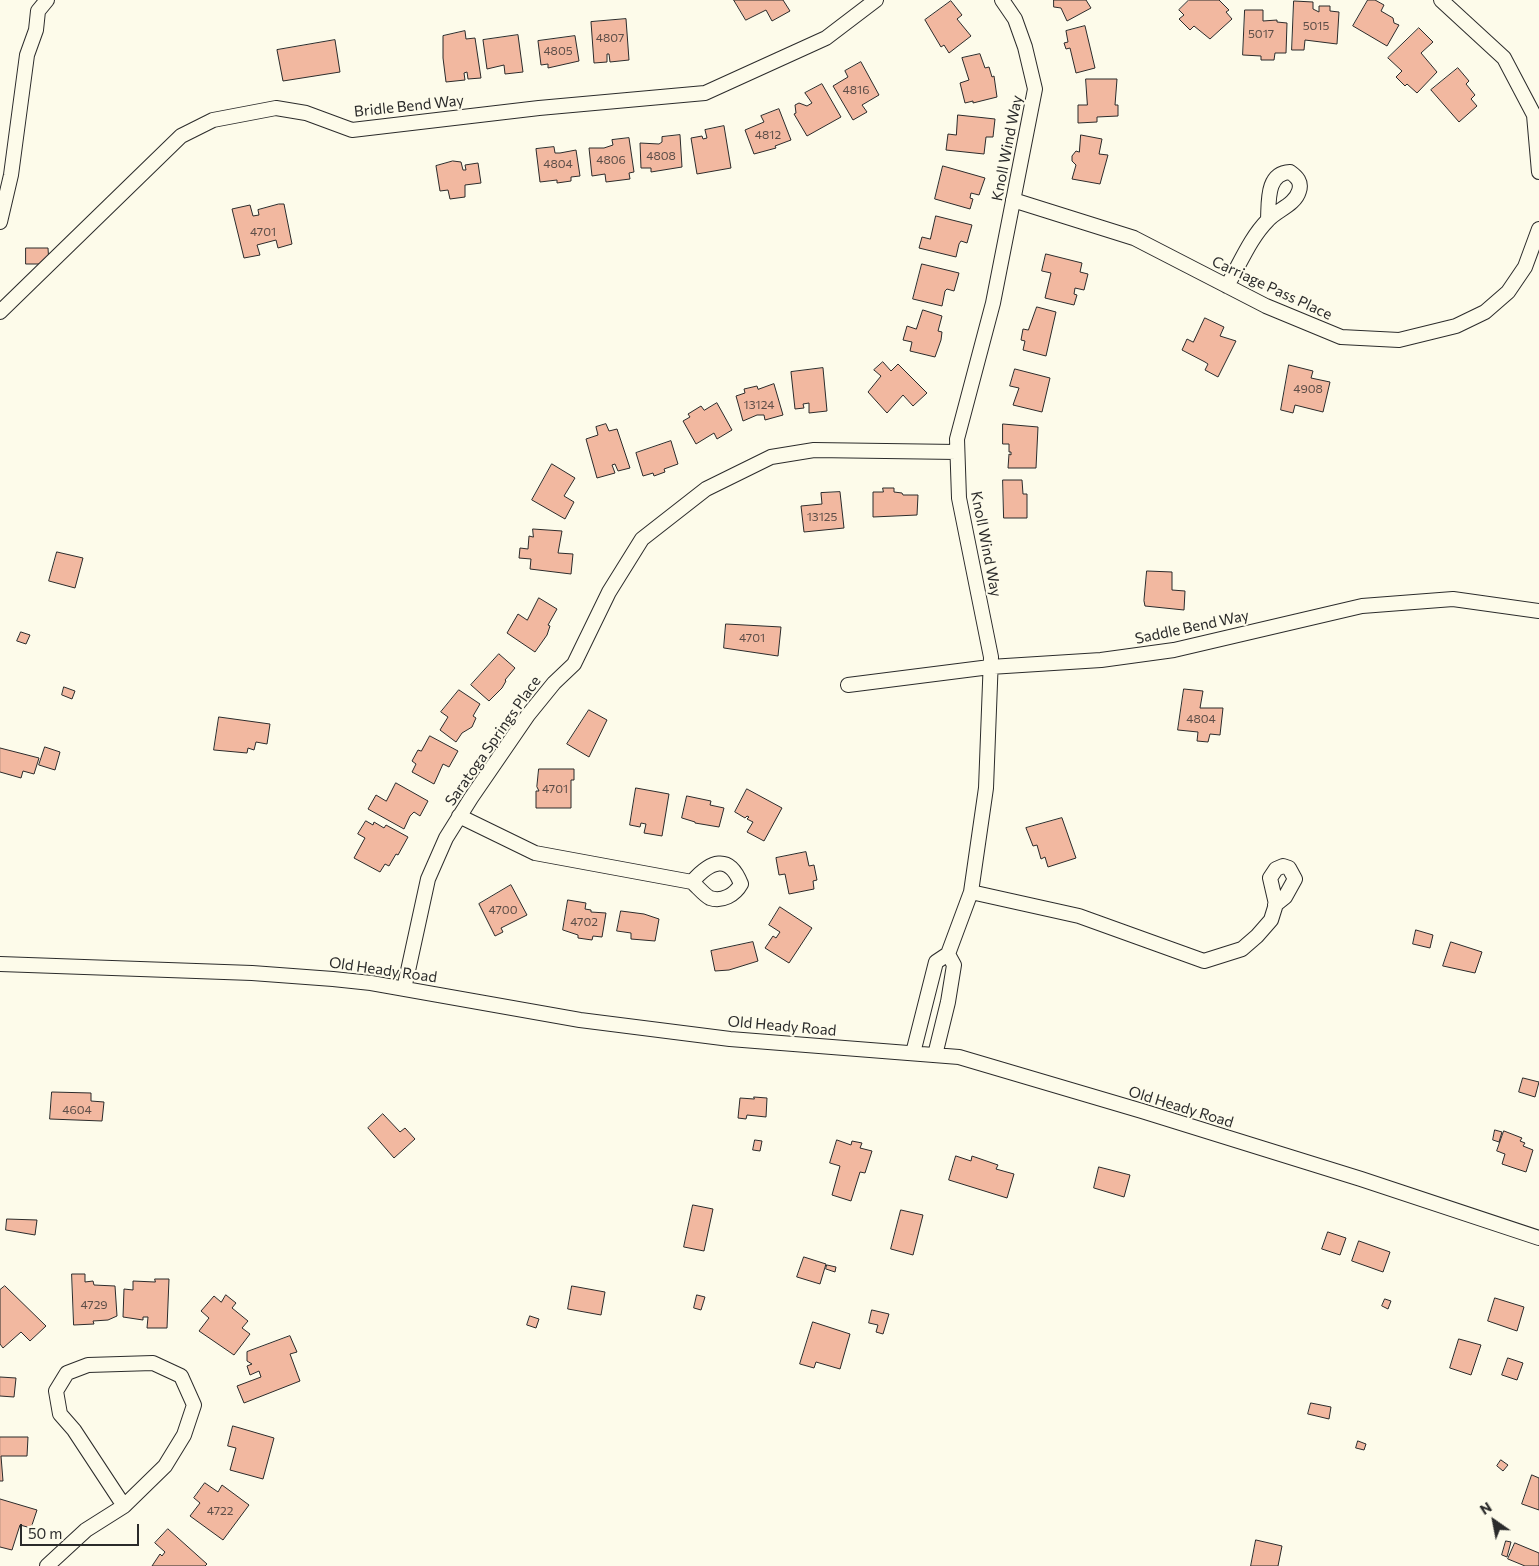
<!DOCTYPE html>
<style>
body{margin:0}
#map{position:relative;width:1539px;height:1566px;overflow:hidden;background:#fdfbea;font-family:Commissioner,sans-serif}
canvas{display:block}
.north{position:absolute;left:1469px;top:1496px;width:50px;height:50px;-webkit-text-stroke:4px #fdfbea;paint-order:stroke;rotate:327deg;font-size:14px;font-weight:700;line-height:20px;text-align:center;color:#2b2b2b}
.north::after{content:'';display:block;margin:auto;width:18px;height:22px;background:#2b2b2b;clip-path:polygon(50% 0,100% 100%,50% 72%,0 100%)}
.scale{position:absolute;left:20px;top:1524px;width:119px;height:22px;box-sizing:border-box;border:2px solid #2b2b2b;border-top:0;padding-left:6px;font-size:15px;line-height:18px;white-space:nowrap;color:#2b2b2b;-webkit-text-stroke:4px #fdfbea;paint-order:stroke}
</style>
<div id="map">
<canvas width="1539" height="1566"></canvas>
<div class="north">N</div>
<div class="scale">50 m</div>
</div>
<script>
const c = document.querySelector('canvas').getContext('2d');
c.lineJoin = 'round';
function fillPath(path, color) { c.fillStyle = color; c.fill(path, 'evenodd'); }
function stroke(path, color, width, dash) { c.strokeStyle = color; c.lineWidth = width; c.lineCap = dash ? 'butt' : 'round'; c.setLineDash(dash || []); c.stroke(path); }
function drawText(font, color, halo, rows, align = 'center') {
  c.font = font + ' Commissioner,sans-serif'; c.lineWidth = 4; c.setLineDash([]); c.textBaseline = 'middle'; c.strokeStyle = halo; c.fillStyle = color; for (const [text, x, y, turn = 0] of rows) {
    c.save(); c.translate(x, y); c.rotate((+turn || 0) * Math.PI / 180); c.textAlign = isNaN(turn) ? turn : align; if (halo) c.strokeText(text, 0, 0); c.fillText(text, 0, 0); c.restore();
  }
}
const building = new Path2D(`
 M 734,0 L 783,0 L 790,11 L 772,21 L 766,10 L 746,20 Z
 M 1054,0 L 1086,0 L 1091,8 L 1067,21 L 1061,8 L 1054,7 Z
 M 1189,0 L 1219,0 L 1229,10 L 1226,12 L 1232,19 L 1210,39 L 1194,26 L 1190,30 L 1179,19 L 1184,15 L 1179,10 Z
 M 1368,0 L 1375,0 L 1384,5 L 1381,11 L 1393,18 L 1394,23 L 1399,25 L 1387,46 L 1353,26 Z
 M 951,1 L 962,15 L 957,19 L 971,36 L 949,53 L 944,45 L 941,47 L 925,20 Z
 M 1294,1 L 1313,2 L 1313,9 L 1319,12 L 1319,6 L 1330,6 L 1330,11 L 1339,12 L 1337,44 L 1305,40 L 1304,50 L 1292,50 Z
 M 1245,10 L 1263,10 L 1263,21 L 1277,20 L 1277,22 L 1287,23 L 1286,53 L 1275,53 L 1274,60 L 1261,60 L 1261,56 L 1243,55 Z
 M 626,19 L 629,60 L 610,62 L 609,54 L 607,54 L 607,62 L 594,63 L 591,22 Z
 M 1085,26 L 1095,68 L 1076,73 L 1070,48 L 1066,49 L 1064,43 L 1068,42 L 1066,31 Z
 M 1419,28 L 1433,42 L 1421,53 L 1437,72 L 1417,93 L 1407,84 L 1405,86 L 1396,77 L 1402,71 L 1388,58 Z
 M 465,31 L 466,39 L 475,38 L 481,78 L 468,79 L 467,72 L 464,73 L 465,80 L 446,82 L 443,58 L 443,36 Z
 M 518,35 L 523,72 L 505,74 L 504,65 L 487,69 L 483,40 Z
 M 575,36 L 579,61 L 548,68 L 548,64 L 541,65 L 538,41 Z
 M 335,40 L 340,72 L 283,81 L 277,50 Z
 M 980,54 L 985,68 L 989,67 L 992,77 L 994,76 L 997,97 L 973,103 L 973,101 L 965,103 L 960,83 L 969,80 L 962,58 Z
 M 861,62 L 879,95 L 862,105 L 867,112 L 853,120 L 833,86 L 848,77 L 845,71 Z
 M 1458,68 L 1469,81 L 1466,84 L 1475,95 L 1471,99 L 1477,106 L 1459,122 L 1431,90 Z
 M 1086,79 L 1117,79 L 1115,105 L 1118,105 L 1118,116 L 1097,117 L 1097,122 L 1078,123 L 1078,105 L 1087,105 Z
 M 822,84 L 841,117 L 807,136 L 794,114 L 796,113 L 795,105 L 799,103 L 807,106 L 812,103 L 805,93 Z
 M 779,109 L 791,140 L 775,146 L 776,148 L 754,154 L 745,130 L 764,122 L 761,116 Z
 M 958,115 L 995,119 L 993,137 L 986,137 L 984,154 L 946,150 L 948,134 L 956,135 Z
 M 724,126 L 731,168 L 697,174 L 691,138 L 702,136 L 703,139 L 707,138 L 705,130 Z
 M 680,135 L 682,167 L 651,172 L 651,168 L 641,168 L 640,143 L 659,144 L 662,142 L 662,137 Z
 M 1081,135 L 1102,139 L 1099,154 L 1108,155 L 1100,184 L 1072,179 L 1076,165 L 1072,161 L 1072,156 L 1076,151 L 1079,152 Z
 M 629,138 L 634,172 L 629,173 L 630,179 L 606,182 L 605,174 L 592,176 L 589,148 L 604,148 L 613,145 L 612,140 Z
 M 554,147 L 555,153 L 560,153 L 576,150 L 580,176 L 571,177 L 571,181 L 557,183 L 557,180 L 540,182 L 536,149 Z
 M 453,161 L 461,162 L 463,170 L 466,170 L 465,165 L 478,163 L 481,183 L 465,185 L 465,197 L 450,199 L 448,190 L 440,191 L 436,166 Z
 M 943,166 L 985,178 L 979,195 L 971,193 L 970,198 L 973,199 L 970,209 L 935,199 Z
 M 279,204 L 284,204 L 292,244 L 278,248 L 276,240 L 257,245 L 260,255 L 244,258 L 232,209 L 250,205 L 253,216 L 259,215 L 258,210 Z
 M 936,216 L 972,225 L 967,243 L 961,241 L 959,244 L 956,257 L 919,248 L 922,237 L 930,239 Z
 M 26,248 L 48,248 L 49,264 L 26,264 Z
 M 1046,254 L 1082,263 L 1080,272 L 1088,274 L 1084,290 L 1075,288 L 1074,294 L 1077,295 L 1074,305 L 1045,298 L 1051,273 L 1042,271 Z
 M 922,264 L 959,273 L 954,291 L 947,289 L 945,291 L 942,306 L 913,299 Z
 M 1037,307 L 1056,312 L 1046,356 L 1023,350 L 1025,341 L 1021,340 L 1023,329 L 1028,330 Z
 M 923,310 L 942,316 L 938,331 L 942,332 L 941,340 L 935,357 L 910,351 L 912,342 L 903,340 L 907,326 L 916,329 Z
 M 1205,318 L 1224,327 L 1220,336 L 1236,341 L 1218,377 L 1205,370 L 1208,364 L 1205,362 L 1182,350 L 1187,339 L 1193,342 Z
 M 883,362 L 891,371 L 898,364 L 927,393 L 913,406 L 903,395 L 887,413 L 868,392 L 881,376 L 874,370 Z
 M 1289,365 L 1313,371 L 1311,378 L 1330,382 L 1323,412 L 1295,405 L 1293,413 L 1281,410 Z
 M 823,368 L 827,411 L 809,413 L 809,403 L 803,404 L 804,408 L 795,409 L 791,372 Z
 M 1015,369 L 1050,378 L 1042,412 L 1013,405 L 1019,388 L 1010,386 Z
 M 774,384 L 783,415 L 765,420 L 764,415 L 757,415 L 743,421 L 736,396 L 745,393 L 744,389 L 757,386 L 758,389 Z
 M 717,403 L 732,430 L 717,439 L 714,433 L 696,444 L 683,421 L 690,417 L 688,414 L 701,406 L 704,410 Z
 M 606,424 L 609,431 L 617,429 L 630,468 L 618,471 L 615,464 L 612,465 L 615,473 L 597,478 L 586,439 L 598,435 L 596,427 Z
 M 1003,424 L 1038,427 L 1036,468 L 1008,468 L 1009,454 L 1011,455 L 1011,452 L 1009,452 L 1009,444 L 1003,444 Z
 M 671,441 L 678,464 L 664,469 L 665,472 L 654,476 L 653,473 L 643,476 L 636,453 Z
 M 552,464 L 575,478 L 564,496 L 574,502 L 565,519 L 532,500 Z
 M 1003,480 L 1022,480 L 1023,494 L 1027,494 L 1027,518 L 1004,518 Z
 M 883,488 L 894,488 L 894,492 L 902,493 L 903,495 L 918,495 L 917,515 L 873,517 L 873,492 L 883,492 Z
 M 840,492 L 844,528 L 804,532 L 801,506 L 822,504 L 821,493 Z
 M 533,529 L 562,531 L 558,553 L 573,554 L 571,574 L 530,569 L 531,559 L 519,558 L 520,548 L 528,549 L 529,536 L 533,537 Z
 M 57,552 L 83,558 L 75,588 L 49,581 Z
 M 1147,571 L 1172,572 L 1172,590 L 1185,591 L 1184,610 L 1145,606 L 1144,601 Z
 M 539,598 L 557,609 L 548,625 L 550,626 L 547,635 L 535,652 L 507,633 L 518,614 L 527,620 Z
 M 726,624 L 781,627 L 778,656 L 724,648 Z
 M 21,632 L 30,635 L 26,644 L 17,641 Z
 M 499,654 L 515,668 L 505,680 L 506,681 L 502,688 L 489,701 L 471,685 Z
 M 64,687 L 75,691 L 72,699 L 62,695 Z
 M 1184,689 L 1203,691 L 1200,708 L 1223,708 L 1220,735 L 1210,734 L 1208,742 L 1197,741 L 1198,732 L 1178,730 Z
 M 459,690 L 480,704 L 473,716 L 476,718 L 472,727 L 462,733 L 456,742 L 440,730 L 448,717 L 441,712 Z
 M 589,710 L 607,720 L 589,757 L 567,744 Z
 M 219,717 L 270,724 L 267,744 L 256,742 L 254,750 L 248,748 L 247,753 L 214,750 Z
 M 430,736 L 458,751 L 449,767 L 443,764 L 434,784 L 412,772 L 416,764 L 412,761 L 418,750 L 421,751 Z
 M 45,747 L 60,752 L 55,770 L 39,765 Z
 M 0,748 L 39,758 L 34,774 L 23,771 L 21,778 L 0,772 Z
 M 539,769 L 574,769 L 574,780 L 571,780 L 571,808 L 536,808 L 536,791 L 539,791 L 537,787 Z
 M 396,783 L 428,801 L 420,816 L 414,812 L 410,816 L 404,829 L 368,809 L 376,795 L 386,801 Z
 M 636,788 L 669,794 L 662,836 L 644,833 L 646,824 L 641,823 L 640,827 L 630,825 Z
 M 747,789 L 782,808 L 764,841 L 747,832 L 753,822 L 747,819 L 749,817 L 747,816 L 745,818 L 735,812 Z
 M 687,796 L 711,801 L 710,805 L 724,808 L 719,827 L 695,823 L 695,822 L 682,818 Z
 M 1062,818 L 1076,858 L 1048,867 L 1045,857 L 1041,859 L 1037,845 L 1033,846 L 1026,828 Z
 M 366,821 L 373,825 L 374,822 L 384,828 L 386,825 L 408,837 L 398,855 L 396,854 L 389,866 L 385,864 L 380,872 L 354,858 L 365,838 L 358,834 Z
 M 806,852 L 809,866 L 814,865 L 817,880 L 813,881 L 814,889 L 789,894 L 785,874 L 779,875 L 776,858 Z
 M 511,885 L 527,915 L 501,928 L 503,932 L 495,936 L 479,904 Z
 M 568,900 L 586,903 L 585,909 L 591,910 L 591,912 L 606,913 L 602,937 L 593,936 L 592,940 L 578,938 L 578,935 L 563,930 Z
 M 780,907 L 812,928 L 789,963 L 765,948 L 773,936 L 776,938 L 780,932 L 769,925 Z
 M 621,911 L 644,914 L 659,919 L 655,941 L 631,939 L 631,933 L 617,931 Z
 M 1416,930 L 1433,935 L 1430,948 L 1413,944 Z
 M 753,942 L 758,961 L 729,970 L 715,971 L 711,951 Z
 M 1451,942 L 1482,952 L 1475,973 L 1443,966 Z
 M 1523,1078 L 1539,1082 L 1535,1097 L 1519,1092 Z
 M 52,1092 L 91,1093 L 91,1101 L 104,1102 L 102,1121 L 50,1119 Z
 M 754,1097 L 767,1098 L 766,1117 L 747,1115 L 746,1119 L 738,1118 L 740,1098 L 754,1099 Z
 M 383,1114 L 400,1132 L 405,1128 L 415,1139 L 394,1158 L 368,1128 Z
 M 1495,1130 L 1502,1132 L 1499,1142 L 1493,1140 Z
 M 1504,1131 L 1522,1138 L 1520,1141 L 1525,1143 L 1523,1146 L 1533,1150 L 1526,1172 L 1502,1164 L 1505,1154 L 1497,1151 Z
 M 755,1140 L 762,1141 L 760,1151 L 753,1150 Z
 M 837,1140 L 851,1145 L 852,1141 L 862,1143 L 860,1148 L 872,1151 L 865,1173 L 860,1172 L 851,1201 L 832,1195 L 840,1166 L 830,1163 Z
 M 956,1156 L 971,1161 L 972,1156 L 998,1165 L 996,1169 L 1014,1174 L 1007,1198 L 949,1180 Z
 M 1099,1167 L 1130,1175 L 1124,1197 L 1094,1188 Z
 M 693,1205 L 713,1209 L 704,1251 L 684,1247 Z
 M 901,1210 L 923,1215 L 913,1255 L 891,1249 Z
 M 7,1219 L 37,1220 L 35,1235 L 6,1230 Z
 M 1328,1232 L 1346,1238 L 1340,1255 L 1322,1249 Z
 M 1359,1241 L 1390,1252 L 1383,1272 L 1352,1261 Z
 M 804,1257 L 826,1264 L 820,1284 L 797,1277 Z
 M 827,1265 L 836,1267 L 835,1272 L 826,1269 Z
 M 72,1274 L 85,1274 L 85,1282 L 93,1281 L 94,1285 L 115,1286 L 117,1316 L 108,1320 L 93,1321 L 94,1324 L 74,1325 Z
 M 155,1279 L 169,1279 L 167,1328 L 147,1328 L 148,1317 L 143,1317 L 143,1320 L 123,1317 L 124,1289 L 133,1290 L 133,1281 L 155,1282 Z
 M 5,1286 L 46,1326 L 30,1341 L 21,1332 L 3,1348 L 0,1344 L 0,1290 Z
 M 572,1286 L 605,1292 L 601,1315 L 568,1309 Z
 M 226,1295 L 236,1303 L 232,1308 L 248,1321 L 242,1328 L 250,1334 L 234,1355 L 199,1331 L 209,1318 L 201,1311 L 214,1296 L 221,1302 Z
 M 697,1295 L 705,1297 L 701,1310 L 694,1308 Z
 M 1495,1298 L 1524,1307 L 1517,1331 L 1488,1321 Z
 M 1385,1299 L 1391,1301 L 1388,1309 L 1382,1306 Z
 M 872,1310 L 889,1314 L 883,1334 L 876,1332 L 878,1325 L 869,1323 Z
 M 530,1316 L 539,1319 L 536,1328 L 527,1325 Z
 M 813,1322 L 850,1334 L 840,1369 L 816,1362 L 814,1368 L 800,1364 Z
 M 290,1336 L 297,1352 L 290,1354 L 300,1381 L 244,1403 L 237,1386 L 261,1377 L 259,1371 L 250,1375 L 247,1366 L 252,1364 L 247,1361 L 247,1352 Z
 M 1459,1339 L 1481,1345 L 1471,1375 L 1450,1368 Z
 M 1508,1358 L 1523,1363 L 1517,1380 L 1502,1375 Z
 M 0,1377 L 16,1378 L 14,1397 L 0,1396 Z
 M 1311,1403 L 1331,1407 L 1329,1419 L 1308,1414 Z
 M 233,1426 L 274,1438 L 263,1479 L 230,1470 L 236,1448 L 228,1446 Z
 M 0,1437 L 28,1437 L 27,1456 L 1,1456 L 3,1481 L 0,1481 Z
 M 1358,1441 L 1366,1444 L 1364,1450 L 1356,1448 Z
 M 1501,1460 L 1508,1465 L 1503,1471 L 1497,1466 Z
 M 1532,1475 L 1539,1478 L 1539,1510 L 1522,1504 Z
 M 205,1483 L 218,1492 L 222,1485 L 249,1505 L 223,1540 L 190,1516 L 200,1503 L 194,1498 Z
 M 0,1499 L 37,1510 L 31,1528 L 20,1525 L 12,1550 L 0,1547 Z
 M 168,1529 L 207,1564 L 205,1566 L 152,1566 L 160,1554 L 162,1556 L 165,1552 L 155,1543 Z
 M 1256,1540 L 1282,1546 L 1278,1566 L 1251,1566 Z
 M 1506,1541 L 1511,1542 L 1507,1557 L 1502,1555 Z
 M 1515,1543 L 1539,1553 L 1539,1566 L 1525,1566 L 1508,1559 Z`);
fillPath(building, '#f2b8a0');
stroke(building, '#2b2b2b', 1);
const minor = new Path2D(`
 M 1441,0 L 1504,58 L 1534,115 L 1539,172
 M 1013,200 L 1134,238 L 1266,306 L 1341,337 L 1399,340 L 1456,326 L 1485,312 L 1508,292 L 1525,267 L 1539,229
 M 0,222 L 11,175 L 27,55 L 36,30 L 38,11 L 47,0
 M 1227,286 C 1240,264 1250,238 1268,220 C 1277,210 1295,205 1299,191 C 1302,182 1297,177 1290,172 C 1266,173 1269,202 1268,219
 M 0,312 L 181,136 L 213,120 L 276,108 L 306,113 L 352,130 L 539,108 L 705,93 L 826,38 L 876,0
 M 848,685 L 990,667 L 1101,660 L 1174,650 L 1362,606 L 1453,599 L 1539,611
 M 459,816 L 535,853 L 692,882 C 697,886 704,895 710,898 C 722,902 735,895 741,884 C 729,853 710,861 692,882
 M 971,892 L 1079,916 L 1204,961 L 1242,949 L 1257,936 L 1271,920 L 1276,904 L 1270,878 L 1276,869 L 1283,866 L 1289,868 L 1295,879 L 1285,897 L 1275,905
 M 0,964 L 252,973 L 333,979 L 371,983 L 580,1020 L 730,1039 L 959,1057 L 1142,1111 L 1361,1179 L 1539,1238
 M 404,989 L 428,879 L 446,838 L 471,798 L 528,715 L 554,683 L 574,664 L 609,592 L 642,539 L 706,489 L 771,457 L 814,450 L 957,452
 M 913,1053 L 936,962 L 948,954 L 971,892 L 986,788 L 991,657 L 959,498 L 957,439 L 993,303 L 1035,89 L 1025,47 L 1015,19 L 1002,0
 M 935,1055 L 948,1002 L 954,965 L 948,954
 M 47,1566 L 86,1530 L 124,1506 L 165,1466 L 184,1435 L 194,1405 L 181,1376 L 153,1363 L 88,1365 L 67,1373 L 56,1391 L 60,1414 L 74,1430 L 124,1506`);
stroke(minor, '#2b2b2b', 16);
stroke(minor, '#fdfbea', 14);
drawText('12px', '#5d4e48', null, [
 ["5015",1316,26],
 ["5017",1261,34],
 ["4807",610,38],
 ["4805",558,51],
 ["4816",856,90],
 ["4812",768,135],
 ["4808",661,156],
 ["4806",611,160],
 ["4804",558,164],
 ["4701",263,232],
 ["4908",1308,389],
 ["13124",759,405],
 ["13125",822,517],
 ["4701",752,638],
 ["4804",1201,719],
 ["4701",555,789],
 ["4700",503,910],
 ["4702",584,922],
 ["4604",77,1110],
 ["4729",94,1305],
 ["4722",220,1511]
]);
drawText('15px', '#2b2b2b', '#fdfbea', [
 ["Bridle Bend Way",409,106,-6],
 ["Knoll Wind Way",1007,148,-79],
 ["Carriage Pass Place",1272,288,25],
 ["Knoll Wind Way",986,544,79],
 ["Saddle Bend Way",1192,627,-12],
 ["Saratoga Springs Place",493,741,-55],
 ["Old Heady Road",383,970,8],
 ["Old Heady Road",782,1026,5],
 ["Old Heady Road",1181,1107,17]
]);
</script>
